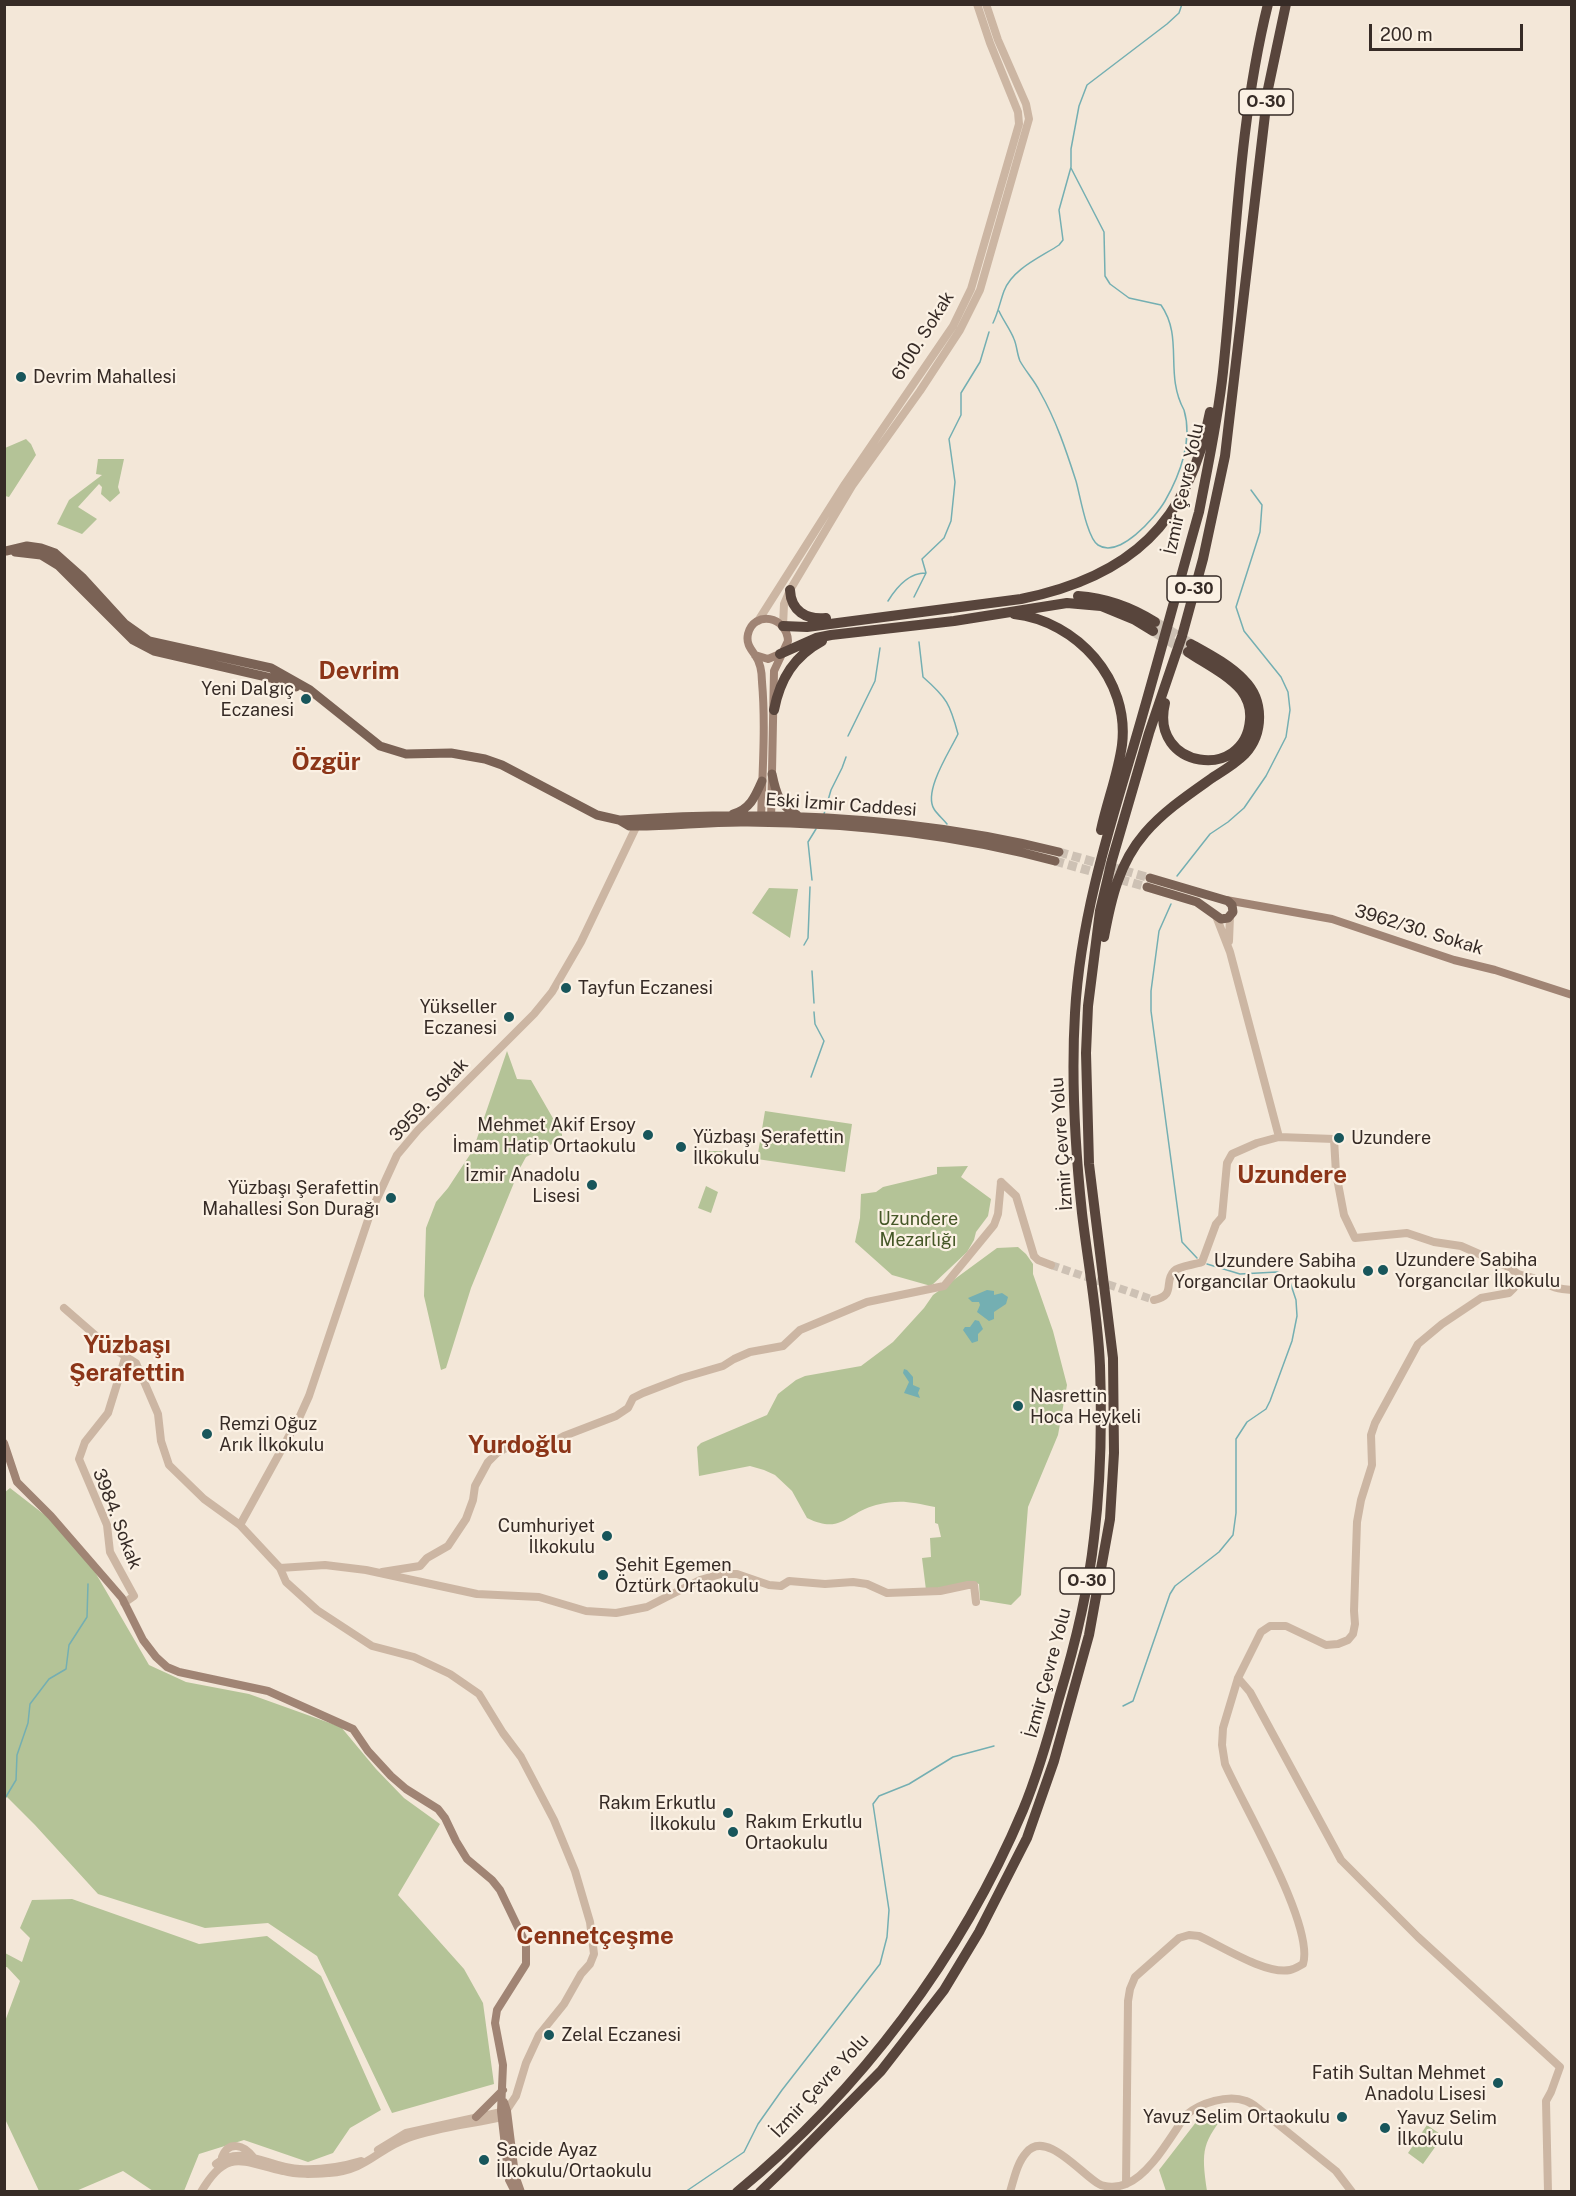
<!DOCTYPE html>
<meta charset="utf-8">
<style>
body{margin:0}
#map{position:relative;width:1576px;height:2196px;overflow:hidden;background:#f3e7d8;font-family:"Public Sans",sans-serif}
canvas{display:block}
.frame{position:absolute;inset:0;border:6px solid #362b26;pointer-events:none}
.scale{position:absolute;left:1369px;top:24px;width:154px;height:27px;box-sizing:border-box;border:3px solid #362b26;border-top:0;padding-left:8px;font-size:18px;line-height:21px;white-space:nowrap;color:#362b26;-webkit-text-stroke:4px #fbf1e4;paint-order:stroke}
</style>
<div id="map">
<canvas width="1576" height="2196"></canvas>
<div class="frame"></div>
<div class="scale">200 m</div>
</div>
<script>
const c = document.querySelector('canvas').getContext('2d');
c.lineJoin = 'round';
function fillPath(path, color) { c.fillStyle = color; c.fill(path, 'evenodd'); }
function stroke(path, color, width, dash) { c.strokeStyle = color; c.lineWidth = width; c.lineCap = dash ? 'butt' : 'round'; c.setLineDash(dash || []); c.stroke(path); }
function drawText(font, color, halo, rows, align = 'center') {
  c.font = font + ' "Public Sans",sans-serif'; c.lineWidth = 4.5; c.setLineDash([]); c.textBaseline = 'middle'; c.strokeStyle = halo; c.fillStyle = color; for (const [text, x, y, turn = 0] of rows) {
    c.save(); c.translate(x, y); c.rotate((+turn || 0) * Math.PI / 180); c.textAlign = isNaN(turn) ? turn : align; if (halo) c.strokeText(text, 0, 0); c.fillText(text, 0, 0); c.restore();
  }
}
fillPath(new Path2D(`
 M 26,439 L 31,444 L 36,455 L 9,497 L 5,496 L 5,448 Z
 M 98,459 L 124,459 L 118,487 L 120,493 L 110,502 L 101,494 L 102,487 L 99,484 L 78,507 L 97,519 L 82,534 L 57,524 L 69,500 L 102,475 L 96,474 Z
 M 769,888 L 798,889 L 790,938 L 752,913 Z
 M 507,1051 L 517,1079 L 531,1080 L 562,1134 L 562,1139 L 526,1157 L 520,1168 L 471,1288 L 446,1368 L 441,1370 L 424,1296 L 426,1228 L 436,1202 L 448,1188 L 473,1150 Z
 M 765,1111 L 852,1124 L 845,1172 L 757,1159 Z
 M 701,1151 L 727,1151 L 727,1164 L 701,1164 Z
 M 968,1166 L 961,1177 L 991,1199 L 988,1216 L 976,1232 L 974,1240 L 967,1252 L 931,1286 L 892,1275 L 855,1242 L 860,1218 L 861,1194 L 876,1192 L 883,1187 L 937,1174 L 937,1167 Z
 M 706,1186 L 718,1192 L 711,1213 L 698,1208 Z
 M 1018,1247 L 1026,1254 L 1033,1264 L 1033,1274 L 1053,1331 L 1067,1385 L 1058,1435 L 1028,1507 L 1021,1595 L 1011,1605 L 980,1600 L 979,1584 L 973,1582 L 926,1590 L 922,1558 L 931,1557 L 930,1538 L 941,1537 L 938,1524 L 935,1523 L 935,1507 C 911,1502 900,1499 876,1505 C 846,1513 842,1535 807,1518 L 792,1491 L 775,1475 L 764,1470 L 750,1466 L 699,1476 L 697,1447 L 701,1443 L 767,1415 L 778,1394 L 796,1380 L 805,1376 L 861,1366 L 893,1342 L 924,1308 L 933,1295 L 997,1248 Z
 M 10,1488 L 50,1519 L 95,1572 L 149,1665 L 186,1682 L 249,1694 L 341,1727 L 376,1769 L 404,1798 L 440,1824 L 398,1895 L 464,1969 L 483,2003 L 494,2084 L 392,2113 L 317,1956 L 268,1923 L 205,1928 L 98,1894 L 35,1825 L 5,1795 L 4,1493 Z
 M 72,1899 L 199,1944 L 267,1936 L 321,1976 L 381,2110 L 350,2128 L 333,2153 L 308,2162 L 244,2140 L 199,2154 L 184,2191 L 153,2191 L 123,2171 L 76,2191 L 39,2191 L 5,2119 L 4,2024 L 20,1981 L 7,1967 L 5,1967 L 5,1953 L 22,1962 L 30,1938 L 20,1928 L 32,1900 Z
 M 1229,2110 C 1202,2142 1201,2150 1207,2191 L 1166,2191 L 1159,2170 L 1200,2117 Z
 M 1427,2125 L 1443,2136 L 1423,2164 L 1408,2153 Z`), '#b4c397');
fillPath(new Path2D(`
 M 987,1290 L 994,1291 L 994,1295 L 1002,1293 L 1008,1297 L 1006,1304 L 994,1312 L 994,1319 L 989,1321 L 977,1312 L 980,1305 L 979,1302 L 972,1302 L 968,1298 Z
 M 975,1320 L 979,1321 L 983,1329 L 978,1334 L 978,1341 L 972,1343 L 963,1330 L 965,1327 L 970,1327 Z
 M 904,1369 L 907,1370 L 913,1377 L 913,1385 L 920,1388 L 918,1393 L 920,1398 L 904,1393 L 909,1382 L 903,1373 Z`), '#74afb2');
stroke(new Path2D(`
 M 1071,168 L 1104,232 L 1105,276 L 1110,284 L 1129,298 L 1161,305 C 1184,338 1164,373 1184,410
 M 999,311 C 1003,320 1010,329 1014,339 C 1017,346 1017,354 1020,361 C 1026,372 1035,381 1040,392 C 1056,420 1066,450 1076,481 C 1080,495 1087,538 1098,545 C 1119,559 1155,518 1165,501 C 1180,475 1193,440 1184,410
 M 993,323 C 998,313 1000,302 1004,291 C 1012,269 1041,257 1059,245 L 1063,240 L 1059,210 L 1071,167 L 1071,149 L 1079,106 L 1087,85 L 1167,24 L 1179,13 L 1182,4
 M 914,597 L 926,573 L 922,559 L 944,538 L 951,521 L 955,482 L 949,439 L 961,415 L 961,393 L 980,362 L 989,332
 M 888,601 C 896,588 909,573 925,573
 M 919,642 L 923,677 C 947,698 950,704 958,734 C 950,751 923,791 934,809 C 937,814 943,819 947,824
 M 848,736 L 875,681 L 880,648
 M 824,814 L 831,790 L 842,768 L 846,757
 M 1177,876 L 1210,834 L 1228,822 L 1244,808 L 1266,776 L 1286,737 L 1290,710 L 1288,692 L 1281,677 L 1244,631 L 1236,607 L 1260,532 L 1262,505 L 1251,490
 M 812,880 L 808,842 L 816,829
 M 1171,904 L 1159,931 L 1151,991 L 1151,1011 L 1182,1242 L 1197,1258
 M 804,945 L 808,938 L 810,887
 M 812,971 L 814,1003
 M 811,1077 L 824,1041 L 815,1024 L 814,1012
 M 1123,1706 L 1133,1701 L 1170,1594 L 1175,1586 L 1219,1552 L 1233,1535 L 1236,1513 L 1236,1439 L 1247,1422 L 1266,1409 L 1270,1401 L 1292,1341 L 1297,1316 L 1296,1300 L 1290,1282 L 1283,1274 L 1277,1272 L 1240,1274 L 1207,1264
 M 4,1800 L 16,1780 L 17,1755 L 28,1723 L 30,1704 L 49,1679 L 66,1669 L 69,1645 L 87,1617 L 88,1584
 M 685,2192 L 744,2152 L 758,2124 L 782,2090 L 880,1964 L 887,1937 L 889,1910 L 873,1804 L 879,1796 L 909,1784 L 953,1757 L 994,1746`), '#74afb2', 1.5);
stroke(new Path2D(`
 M 1051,1265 L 1154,1300`), '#cdc1b4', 8, [8, 4]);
stroke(new Path2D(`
 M 1059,852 L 1150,878
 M 1055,861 L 1147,887`), '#cdc1b4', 9, [9, 4.5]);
stroke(new Path2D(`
 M 1155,622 L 1191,644
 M 1153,631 L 1188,652`), '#cdc1b4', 10, [10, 5]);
stroke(new Path2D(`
 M 758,621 L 845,484 L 953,326 L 971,289 L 1019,124 L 1018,112 L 990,43 L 977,4
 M 783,626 L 784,604 L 790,590 L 852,486 L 920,391 L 960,330 L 980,290 L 1029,119 L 1026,104 L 998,40 L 986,4
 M 1216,916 L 1230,952 L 1279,1137
 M 1229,941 L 1230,916
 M 1001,1182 L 1016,1196 L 1034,1256 L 1038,1260 L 1051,1265
 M 1154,1300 C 1177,1295 1163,1282 1174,1271 C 1179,1266 1194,1265 1202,1262 L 1216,1224 L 1222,1217 L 1227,1163 L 1232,1154 L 1257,1143 L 1279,1137 L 1334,1139 L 1336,1173 L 1344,1215 L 1355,1238 L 1407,1233 L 1434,1242 L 1461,1246 L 1511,1268 C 1517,1276 1524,1275 1533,1278 C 1549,1285 1553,1289 1572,1290
 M 64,1308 L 103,1342 L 136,1363 L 158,1414 L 161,1441 L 169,1465 L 204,1499 L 240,1525 L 280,1568 L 286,1582 L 317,1610 L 372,1646 L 414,1657 L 450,1674 L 479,1694 L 503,1733 L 521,1757 L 554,1820 L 575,1871 L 590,1922 L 594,1954 L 590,1964 L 581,1974 L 564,2004 L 539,2035 L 526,2063 L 516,2096 L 502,2117 C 471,2124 437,2127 408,2138 C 376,2150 367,2170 329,2173 C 313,2174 298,2175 283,2171 C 242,2162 227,2147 201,2192
 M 240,1525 L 300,1416 L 309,1396 L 370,1214 L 397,1155 L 418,1130 L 534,1014 L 552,992 L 581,942 L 638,823
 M 280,1568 L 325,1565 L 366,1570 L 477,1594 L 539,1597 L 586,1611 L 616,1613 L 647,1607 L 700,1580 L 721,1574 L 737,1574 L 769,1585 L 781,1586 L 789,1581 L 825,1584 L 853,1582 L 867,1584 L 887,1593 L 940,1591 L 968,1585 L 974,1585 L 976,1602
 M 382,1572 L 420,1566 L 427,1558 L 448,1546 L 466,1519 L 473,1500 L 475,1486 L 488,1462 L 497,1453 L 508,1447 L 522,1446 L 534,1450 L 550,1444 L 564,1436 L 616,1416 L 628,1408 L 633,1398 L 643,1393 L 682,1378 L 723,1366 L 734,1359 L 750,1352 L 783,1346 L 800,1330 L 867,1302 L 944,1286 L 994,1225 L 998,1214 L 1001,1182
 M 124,1603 L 134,1596 L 110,1552 L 107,1525 L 79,1459 L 85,1442 L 108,1413 L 126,1355
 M 1238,1678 L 1250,1692 L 1341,1860 L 1418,1937 L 1560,2067 L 1551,2092 L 1546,2101 L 1548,2192
 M 378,2150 L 406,2133 L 506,2111
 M 226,2160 L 222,2157 C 229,2140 244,2145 253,2157
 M 216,2164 C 243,2143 271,2169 300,2169 C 321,2170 341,2167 361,2161
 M 1126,2184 L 1128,2001 L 1130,1989 L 1135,1977 L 1179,1938 L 1189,1935 L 1199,1936 C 1221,1946 1266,1975 1290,1970 C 1295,1969 1299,1966 1303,1964 C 1315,1926 1243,1805 1225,1764 L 1222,1745 L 1223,1728 L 1238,1678 L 1261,1632 L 1270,1626 L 1286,1626 L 1326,1645 L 1338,1644 L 1348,1640 L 1353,1634 L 1355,1624 L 1354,1611 L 1357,1522 L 1361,1500 L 1372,1465 L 1371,1435 L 1375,1423 L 1418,1344 L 1442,1324 L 1481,1298 L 1509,1293 L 1514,1288 L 1516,1274
 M 1010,2192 C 1014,2179 1017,2163 1026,2153 C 1045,2128 1082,2175 1099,2184 C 1106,2188 1119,2187 1126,2184 C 1150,2175 1171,2136 1186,2115 C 1200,2103 1228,2094 1246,2101 C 1250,2102 1255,2106 1259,2109 L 1336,2171 L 1352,2192`), '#ccb6a3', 8);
stroke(new Path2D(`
 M 755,655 L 768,659 L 780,654
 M 761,822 C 762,775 766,728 762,682 C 762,673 760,662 755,655 C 750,648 746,643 748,634 C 754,610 787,616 788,641 L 774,671 L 771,822
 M 1226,900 L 1332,919 L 1454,960 L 1495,970 L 1572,995
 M 4,1443 L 17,1482 L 51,1516 L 122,1598 L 143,1640 L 156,1657 L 167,1667 L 179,1672 L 268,1691 L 353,1729 L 368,1751 L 391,1776 L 406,1789 L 438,1809 L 445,1818 L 456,1841 L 467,1859 L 492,1880 L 500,1890 L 526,1944 L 526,1964 L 497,2010 L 495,2023 L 503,2065 L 501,2111 L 509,2180 L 515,2192
 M 504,2102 L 507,2111 L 515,2175 L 521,2192
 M 476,2117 L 503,2090`), '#a08474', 8);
stroke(new Path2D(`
 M 6,551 L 27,546 L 41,548 L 55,553 L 82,577 L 125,624 L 149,641 L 271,668 L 310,690 L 380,746 L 406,754 L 451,753 L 485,759 L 502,765 L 597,815 L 619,820 L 629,826 C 669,827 708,821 748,822 C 850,823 956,834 1055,861
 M 15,552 L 41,555 L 59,566 L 133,640 L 154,651 L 271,678 L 296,687
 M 772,774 C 776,793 779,805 797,815
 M 733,814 C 750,809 755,797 762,781
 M 621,820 C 767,810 916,816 1059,852
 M 1147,887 L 1197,902 L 1221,919 L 1228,918 L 1233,912 L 1232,905 L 1228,901 L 1150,878`), '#7a6255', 9);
stroke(new Path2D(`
 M 790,590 C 791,611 806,620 826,618
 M 1078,596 C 1107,598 1131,607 1155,622
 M 1014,614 C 1077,621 1130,680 1122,745 C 1118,774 1107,802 1101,830
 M 783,626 L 807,627 L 1021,599 C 1130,577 1189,523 1210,412
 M 780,654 L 816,638 L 831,635 L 954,621 L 1067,603 L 1101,606 L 1135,620 L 1153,631
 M 1165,703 C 1149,769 1245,782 1250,720 C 1251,709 1248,699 1241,690 C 1227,674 1206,664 1188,652
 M 774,710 C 780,679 794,656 822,641
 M 1104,937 C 1111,899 1119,863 1145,833 C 1164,811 1188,795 1212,778 C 1223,771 1235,764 1245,754 C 1264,733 1264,700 1244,680 C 1230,665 1209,654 1191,644
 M 737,2192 C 860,2091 961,1957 1023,1810 C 1038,1774 1049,1735 1059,1698 C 1075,1645 1088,1593 1094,1538 C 1101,1481 1102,1424 1100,1366 C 1098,1315 1088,1264 1082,1213 C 1075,1147 1071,1080 1075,1013 C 1080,922 1107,835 1133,748 C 1156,670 1177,590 1199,512 C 1208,465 1218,419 1223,372 C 1236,249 1238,125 1268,4
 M 760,2192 L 785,2168 L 881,2071 L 944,1990 L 979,1932 L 1027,1838 L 1054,1761 L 1089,1635 L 1110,1519 L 1114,1453 L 1113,1358 L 1089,1164 L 1086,1053 L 1088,1006 L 1100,911 L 1112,860 L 1149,733 L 1182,636 L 1203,559 L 1225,456 L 1268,89 L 1286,4`), '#58453c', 10);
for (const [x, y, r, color] of [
 [21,377,6,"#18565b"],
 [306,699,6,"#18565b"],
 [566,988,6,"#18565b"],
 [509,1017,6,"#18565b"],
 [648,1135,6,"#18565b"],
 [1339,1138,6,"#18565b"],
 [681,1147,6,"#18565b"],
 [592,1185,6,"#18565b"],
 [391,1198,6,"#18565b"],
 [1383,1270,6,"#18565b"],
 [1368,1271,6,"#18565b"],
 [1018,1406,6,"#18565b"],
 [207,1434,6,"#18565b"],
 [607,1536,6,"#18565b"],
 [603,1575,6,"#18565b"],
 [728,1813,6,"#18565b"],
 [733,1832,6,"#18565b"],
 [549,2035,6,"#18565b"],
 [1498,2083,6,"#18565b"],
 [1342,2117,6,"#18565b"],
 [1385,2128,6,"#18565b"],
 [484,2160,6,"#18565b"]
]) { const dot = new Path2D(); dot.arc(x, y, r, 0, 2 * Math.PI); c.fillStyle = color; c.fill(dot); stroke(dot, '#fbf1e4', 2); }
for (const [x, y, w] of [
 [1266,102,54],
 [1194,589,54],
 [1087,1581,54]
]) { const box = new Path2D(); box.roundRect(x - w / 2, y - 13, w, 26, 4.5); c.fillStyle = '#fbf1e4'; c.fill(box); stroke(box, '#362b26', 1.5); }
drawText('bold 16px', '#362b26', null, [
 ["O-30",1266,102],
 ["O-30",1194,589],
 ["O-30",1087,1581]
]);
drawText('18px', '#362b26', '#fbf1e4', [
 ["6100. Sokak",923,336,-58],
 ["İzmir Çevre Yolu",1184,489,-78],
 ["Eski İzmir Caddesi",841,805,4],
 ["3962/30. Sokak",1419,930,17],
 ["3959. Sokak",429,1100,-47],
 ["İzmir Çevre Yolu",1062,1144,-94],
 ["3984. Sokak",117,1519,69],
 ["İzmir Çevre Yolu",1048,1673,-75],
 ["İzmir Çevre Yolu",820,2086,-47]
]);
drawText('18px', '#362b26', '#fbf1e4', [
 ["Devrim Mahallesi",33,377],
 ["Yeni Dalgıç",294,689,"right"],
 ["Eczanesi",294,710,"right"],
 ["Tayfun Eczanesi",578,988],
 ["Yükseller",497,1007,"right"],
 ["Eczanesi",497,1028,"right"],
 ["Mehmet Akif Ersoy",636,1125,"right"],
 ["İmam Hatip Ortaokulu",636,1146,"right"],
 ["Yüzbaşı Şerafettin",693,1137],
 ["İlkokulu",693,1158],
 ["Uzundere",1351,1138],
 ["İzmir Anadolu",580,1175,"right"],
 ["Lisesi",580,1196,"right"],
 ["Yüzbaşı Şerafettin",379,1188,"right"],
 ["Mahallesi Son Durağı",379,1209,"right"],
 ["Uzundere Sabiha",1395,1260],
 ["Yorgancılar İlkokulu",1395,1281],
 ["Uzundere Sabiha",1356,1261,"right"],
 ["Yorgancılar Ortaokulu",1356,1282,"right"],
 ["Nasrettin",1030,1396],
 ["Hoca Heykeli",1030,1417],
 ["Remzi Oğuz",219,1424],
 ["Arık İlkokulu",219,1445],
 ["Cumhuriyet",595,1526,"right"],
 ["İlkokulu",595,1547,"right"],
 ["Şehit Egemen",615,1565],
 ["Öztürk Ortaokulu",615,1586],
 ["Rakım Erkutlu",716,1803,"right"],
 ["İlkokulu",716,1824,"right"],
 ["Rakım Erkutlu",745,1822],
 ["Ortaokulu",745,1843],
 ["Zelal Eczanesi",561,2035],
 ["Fatih Sultan Mehmet",1486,2073,"right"],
 ["Anadolu Lisesi",1486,2094,"right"],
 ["Yavuz Selim Ortaokulu",1330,2117,"right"],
 ["Yavuz Selim",1397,2118],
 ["İlkokulu",1397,2139],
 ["Sacide Ayaz",496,2150],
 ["İlkokulu/Ortaokulu",496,2171]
], 'left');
drawText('18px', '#455727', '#fbf1e4', [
 ["Uzundere",918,1219],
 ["Mezarlığı",918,1240]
]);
drawText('bold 24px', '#8c3518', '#fbf1e4', [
 ["Devrim",359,672],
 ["Özgür",326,763],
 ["Uzundere",1292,1176],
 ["Yüzbaşı",127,1346],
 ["Şerafettin",127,1374],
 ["Yurdoğlu",520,1446],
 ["Cennetçeşme",595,1937]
]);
</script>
